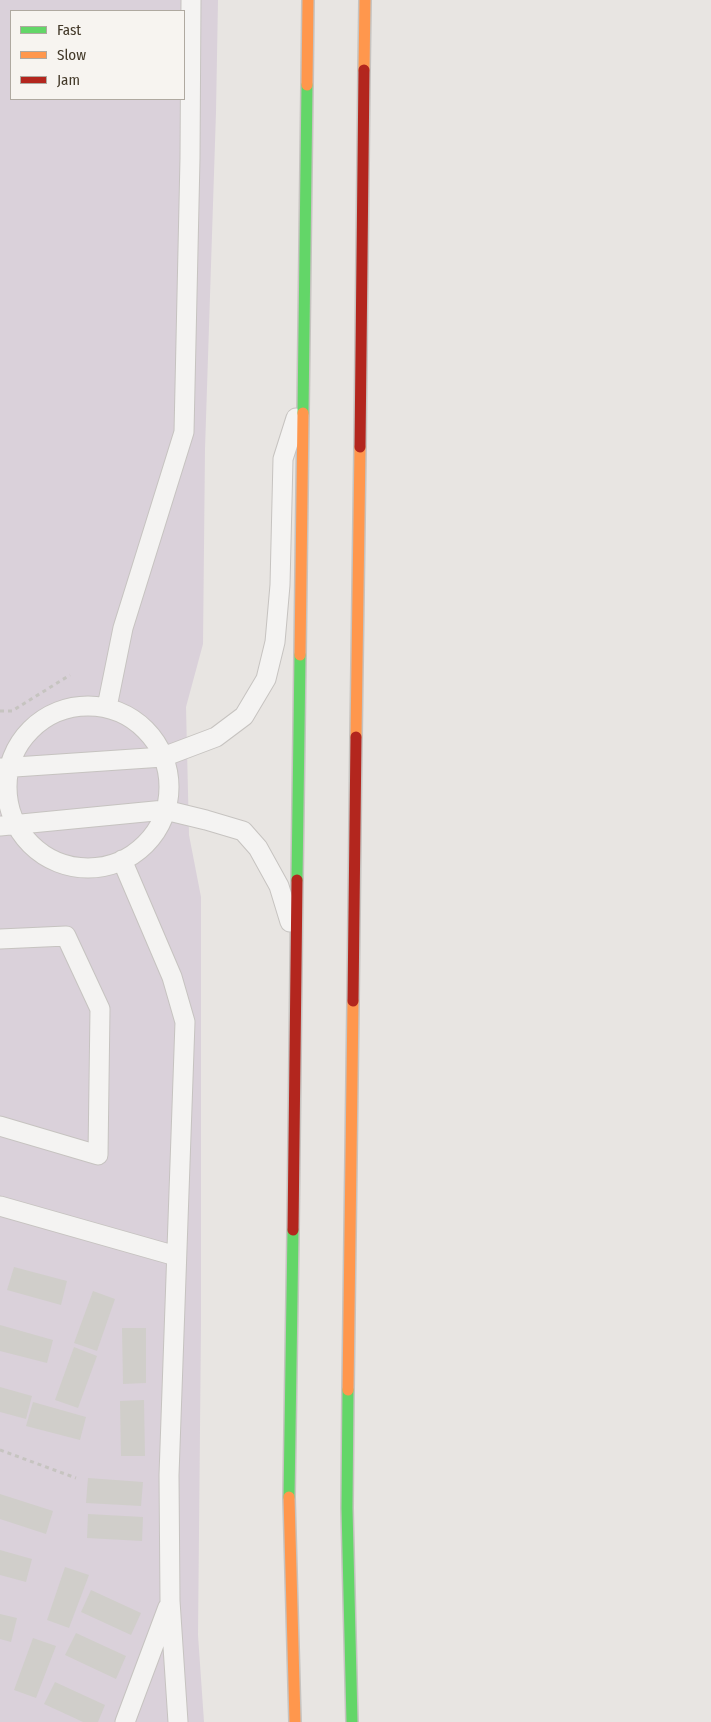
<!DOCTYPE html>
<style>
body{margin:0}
#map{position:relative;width:711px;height:1722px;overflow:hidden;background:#e8e5e2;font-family:"Fira Sans Condensed",sans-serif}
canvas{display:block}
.legend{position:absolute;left:10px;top:10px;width:175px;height:90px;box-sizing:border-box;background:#f7f4f0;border:1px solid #afa9a0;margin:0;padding:6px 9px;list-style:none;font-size:15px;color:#423828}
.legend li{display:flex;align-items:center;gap:10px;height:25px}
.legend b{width:25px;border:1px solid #afa9a0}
</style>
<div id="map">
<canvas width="711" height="1722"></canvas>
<ul class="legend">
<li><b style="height:6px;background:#63d668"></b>Fast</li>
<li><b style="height:6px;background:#ff974d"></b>Slow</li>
<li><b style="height:6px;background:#b3261e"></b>Jam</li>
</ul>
</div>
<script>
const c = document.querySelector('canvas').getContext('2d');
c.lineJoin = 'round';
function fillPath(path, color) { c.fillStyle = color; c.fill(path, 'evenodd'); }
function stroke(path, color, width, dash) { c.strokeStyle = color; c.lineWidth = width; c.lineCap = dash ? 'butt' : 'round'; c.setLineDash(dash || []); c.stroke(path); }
fillPath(new Path2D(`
 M 0,0 L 218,0 L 216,112 L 205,449 L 203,644 L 186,707 L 189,835 L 201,897 L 201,1325 L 198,1635 L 204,1722 L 0,1722 ZM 11,11 L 184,11 L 184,99 L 11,99 Z`), '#dad1da');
fillPath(new Path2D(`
 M 14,1267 L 67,1281 L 61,1305 L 7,1290 Z
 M 93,1291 L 115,1299 L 97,1351 L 74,1343 Z
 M 0,1325 L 53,1340 L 47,1363 L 0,1351 Z
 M 122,1328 L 146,1328 L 146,1383 L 123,1384 Z
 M 74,1347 L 97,1356 L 78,1408 L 55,1400 Z
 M 0,1387 L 32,1396 L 26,1419 L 0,1412 Z
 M 144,1400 L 145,1456 L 121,1456 L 120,1401 Z
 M 33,1402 L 86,1417 L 80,1440 L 26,1426 Z
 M 88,1478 L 143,1482 L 141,1506 L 86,1503 Z
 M 0,1494 L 53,1511 L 46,1534 L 0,1519 Z
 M 88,1514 L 143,1517 L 142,1541 L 87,1538 Z
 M 0,1550 L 32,1559 L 26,1582 L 0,1575 Z
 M 65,1567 L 89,1575 L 69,1628 L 47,1620 Z
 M 91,1590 L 141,1613 L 131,1635 L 81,1612 Z
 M 0,1614 L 17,1618 L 11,1642 L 0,1639 Z
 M 76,1633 L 126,1656 L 116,1679 L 65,1655 Z
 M 33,1638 L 56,1646 L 36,1698 L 14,1690 Z
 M 55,1682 L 105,1705 L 98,1722 L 83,1722 L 44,1704 Z`), '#d0ceca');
const lane = new Path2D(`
 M7 787a81 81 0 1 1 162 0a81 81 0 1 1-162 0Z
 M 107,707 L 123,628 L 184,432 L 190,158 L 191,0
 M 0,768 L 163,757 L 216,737 L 244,716 L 266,679 L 275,642 L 280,585 L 283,459 L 296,418
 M 0,826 L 165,810 L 206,820 L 243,831 L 258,848 L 279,886 L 290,922
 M 122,860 L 172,977 L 185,1022 L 169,1475 L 170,1601 L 178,1722
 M 0,939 L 66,936 L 100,1009 L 98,1155 L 0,1126
 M 0,1206 L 176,1256
 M 125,1722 L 168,1607`);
const fast = new Path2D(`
 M 303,413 L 307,85
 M 297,880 L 300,655
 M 348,1390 L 347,1508 L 352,1722
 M 289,1497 L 293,1230`);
const slow = new Path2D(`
 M 364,70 L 365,0
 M 307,85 L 308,0
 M 300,655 L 303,413
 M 356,737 L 360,447
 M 348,1390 L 353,1001
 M 289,1497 L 295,1722`);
const jam = new Path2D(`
 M 360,447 L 364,70
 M 353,1001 L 356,737
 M 293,1230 L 297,880`);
stroke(lane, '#c6c3c0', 21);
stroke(fast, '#c6c3c0', 14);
stroke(slow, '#c6c3c0', 14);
stroke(jam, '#c6c3c0', 14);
stroke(new Path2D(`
 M 0,711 L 12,711 L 70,675
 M 0,1450 L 76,1478`), '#c6c4c0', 3, [4, 4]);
stroke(lane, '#f4f3f2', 19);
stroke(fast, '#63d668', 11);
stroke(slow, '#ff974d', 11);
stroke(jam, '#b3261e', 11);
</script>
